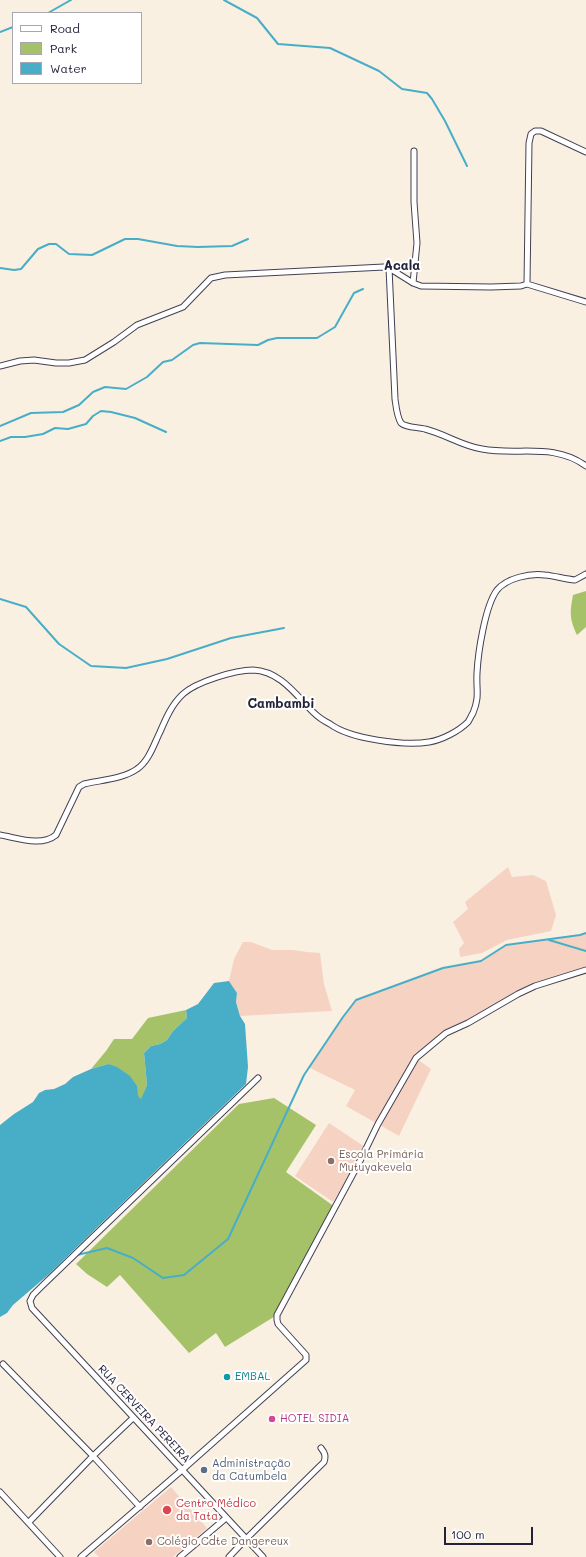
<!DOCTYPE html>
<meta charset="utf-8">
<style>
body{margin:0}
#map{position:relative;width:586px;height:1557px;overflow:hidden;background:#faf0e2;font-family:Mali,sans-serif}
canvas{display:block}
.legend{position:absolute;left:12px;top:12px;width:130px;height:72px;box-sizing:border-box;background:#fff;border:1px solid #a7a7b1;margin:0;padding:5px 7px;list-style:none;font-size:12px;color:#22223b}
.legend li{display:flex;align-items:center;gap:8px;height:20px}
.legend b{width:20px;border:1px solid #a7a7b1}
.scale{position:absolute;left:444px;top:1527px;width:89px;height:18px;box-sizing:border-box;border:2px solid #22223b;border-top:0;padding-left:5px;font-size:12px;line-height:14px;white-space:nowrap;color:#22223b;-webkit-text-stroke:3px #fff;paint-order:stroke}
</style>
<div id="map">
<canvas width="586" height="1557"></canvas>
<ul class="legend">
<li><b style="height:5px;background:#fff"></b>Road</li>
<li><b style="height:11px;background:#a5c269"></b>Park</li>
<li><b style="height:11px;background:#48aec7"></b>Water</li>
</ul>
<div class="scale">100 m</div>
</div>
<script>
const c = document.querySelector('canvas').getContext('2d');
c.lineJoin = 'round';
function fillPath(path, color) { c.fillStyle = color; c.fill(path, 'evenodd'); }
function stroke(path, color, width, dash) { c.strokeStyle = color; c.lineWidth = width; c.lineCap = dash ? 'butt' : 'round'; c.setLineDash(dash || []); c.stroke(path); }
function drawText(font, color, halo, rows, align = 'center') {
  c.font = font + ' Mali,sans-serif'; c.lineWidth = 4; c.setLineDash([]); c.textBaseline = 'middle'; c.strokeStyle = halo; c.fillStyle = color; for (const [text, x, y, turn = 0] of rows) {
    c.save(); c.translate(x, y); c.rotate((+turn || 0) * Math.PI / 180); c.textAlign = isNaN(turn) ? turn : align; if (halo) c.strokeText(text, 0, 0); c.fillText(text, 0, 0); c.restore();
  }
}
fillPath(new Path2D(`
 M 508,867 L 512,877 L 533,875 L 546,881 L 556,915 L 551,931 L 507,940 L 482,953 L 460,957 L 459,949 L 464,943 L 453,922 L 468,909 L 465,902 Z
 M 586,933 L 586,970 L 535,986 L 446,1033 L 417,1059 L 431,1069 L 399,1136 L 346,1106 L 355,1090 L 308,1067 L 356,1000 L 443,968 L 481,961 L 506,945 L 580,935 Z
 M 243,942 L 251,942 L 272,950 L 293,950 L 307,952 L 320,953 L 324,984 L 332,1011 L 240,1016 L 236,1002 L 237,993 L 229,981 L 234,959 Z
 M 329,1123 L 365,1147 L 333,1202 L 295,1176 Z
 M 171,1487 L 207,1528 L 173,1557 L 99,1557 L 94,1552 Z`), '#f6d2c3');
fillPath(new Path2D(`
 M 586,591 L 586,627 L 577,635 C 569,618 570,612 573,595 Z
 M 186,1010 L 187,1018 L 173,1031 L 167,1040 L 160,1044 L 151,1046 L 144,1053 L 147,1085 L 141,1100 L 108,1064 L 91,1069 L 106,1051 L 114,1039 L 132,1039 L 148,1018 Z
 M 274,1098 L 316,1125 L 286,1172 L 335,1207 L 277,1315 L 225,1347 L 216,1333 L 189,1353 L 120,1275 L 107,1287 L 87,1274 L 76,1264 L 239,1104 Z`), '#a5c269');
fillPath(new Path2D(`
 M 229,981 L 237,993 L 236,1002 L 240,1016 L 245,1024 L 248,1067 L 246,1084 L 48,1275 L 13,1305 L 7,1313 L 0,1317 L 0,1125 L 14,1114 L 33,1102 L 39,1093 L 45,1090 L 54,1089 L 65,1084 L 73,1077 L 91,1069 L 108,1064 L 117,1067 L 130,1076 L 137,1086 L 138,1096 L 141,1099 L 147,1085 L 144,1053 L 151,1046 L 160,1044 L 167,1040 L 173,1031 L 187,1018 L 186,1010 L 198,1004 L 214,983 Z`), '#48aec7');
stroke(new Path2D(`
 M 224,0 L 257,18 L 278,44 L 330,48 L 379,71 L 402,89 L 427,93 L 432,99 L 445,121 L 467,166
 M 48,13 L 71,0
 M 0,32 L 13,27
 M 0,268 L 14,270 L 21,269 L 38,249 L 49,244 L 56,244 L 69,254 L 92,255 L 125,239 L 138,239 L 177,246 L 198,247 L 232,246 L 248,239
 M 0,426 L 31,413 L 63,412 L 79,405 L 93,392 L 105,387 L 126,389 L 147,377 L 163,362 L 172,360 L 193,345 L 200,343 L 258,345 L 268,340 L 277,338 L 317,338 L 335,327 L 354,293 L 363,289
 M 0,441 L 11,437 L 25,437 L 43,434 L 55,428 L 68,429 L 86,424 L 93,416 L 101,411 L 111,412 L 135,418 L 166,432
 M 0,599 L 26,607 L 59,644 L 91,666 L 126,668 L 167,659 L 231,638 L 284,628
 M 549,940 L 586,951
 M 77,1255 L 107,1248 L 133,1258 L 163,1278 L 184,1275 L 228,1239 L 304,1075 L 343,1017 L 356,1000 L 443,968 L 481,961 L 506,945 L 580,935 L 586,933`), '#48aec7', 2);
const minor = new Path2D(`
 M 389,268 L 413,283 L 421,286 L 491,287 L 521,286 L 527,284 L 586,302
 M 413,283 L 417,243 L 414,202 L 414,151
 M 527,284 L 529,143 L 531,134 L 535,131 L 541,131 L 586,152
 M 0,366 L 20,361 L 34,360 L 56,363 L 69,363 L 85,360 L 114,342 L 137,325 L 183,307 L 211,278 L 225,275 L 384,267 L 389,268 L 395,399 C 396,406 397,417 401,423 C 406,428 418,427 425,429 C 445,434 462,446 482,449 C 518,456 553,442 586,466
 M 0,835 C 18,838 41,847 56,835 L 79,787 L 84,784 C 101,780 123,779 137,769 C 149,761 154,744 160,732 C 166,718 172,704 183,694 C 196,682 235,670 253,670 C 280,671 296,695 313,712 C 318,717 324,721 330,724 C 350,739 404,746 429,742 C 442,740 459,731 468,722 C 470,719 471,716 473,713 C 480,696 476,690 477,673 C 478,653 485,606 497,590 C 507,578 530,573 545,575 C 555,576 565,579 575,580 L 586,574
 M 258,1078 L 41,1287 L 33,1295 L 30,1301 L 32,1308 L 263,1557
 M 3,1364 L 93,1456 L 140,1507
 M 0,1492 L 60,1557
 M 29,1522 L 93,1456 L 133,1418
 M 81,1557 L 182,1470 L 306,1360 L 306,1355 L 278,1324 L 277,1320 L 277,1315 L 361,1159 L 378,1124 L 416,1058 L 446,1033 L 468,1023 L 518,994 L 535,986 L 586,970
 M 180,1557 L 226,1518
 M 229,1557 L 246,1539 L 324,1462 C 326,1456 325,1453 321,1448`);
stroke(minor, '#424154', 7);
stroke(minor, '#fff', 5);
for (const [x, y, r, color] of [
 [331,1161,4,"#8d6e63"],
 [227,1377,4,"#0f9aa8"],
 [272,1419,4,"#d1479c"],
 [204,1470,4,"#5c6f8a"],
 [167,1510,5,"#e0444e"],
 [149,1542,4,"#8d6e63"]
]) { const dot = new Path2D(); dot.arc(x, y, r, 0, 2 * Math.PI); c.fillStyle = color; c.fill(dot); stroke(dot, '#fff', 1.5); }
drawText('11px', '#785e54', '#fff', [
 ["Escola Primária",339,1155],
 ["Mutuyakevela",339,1168],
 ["Colégio Cdte Dangereux",157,1542]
], 'left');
drawText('11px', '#0d838f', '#fff', [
 ["EMBAL",235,1377]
], 'left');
drawText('11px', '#22223b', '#fff', [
 ["RUA CERVEIRA PEREIRA",144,1414,47]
]);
drawText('11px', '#b23c85', '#fff', [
 ["HOTEL SIDIA",280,1419]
], 'left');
drawText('11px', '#4e5e75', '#fff', [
 ["Administração",212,1464],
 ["da Catumbela",212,1477]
], 'left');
drawText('11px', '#be3a42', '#fff', [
 ["Centro Médico",176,1504],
 ["da Tata",176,1517]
], 'left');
drawText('bold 13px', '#22223b', '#fff', [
 ["Acala",402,266],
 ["Cambambi",281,704]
]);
</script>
